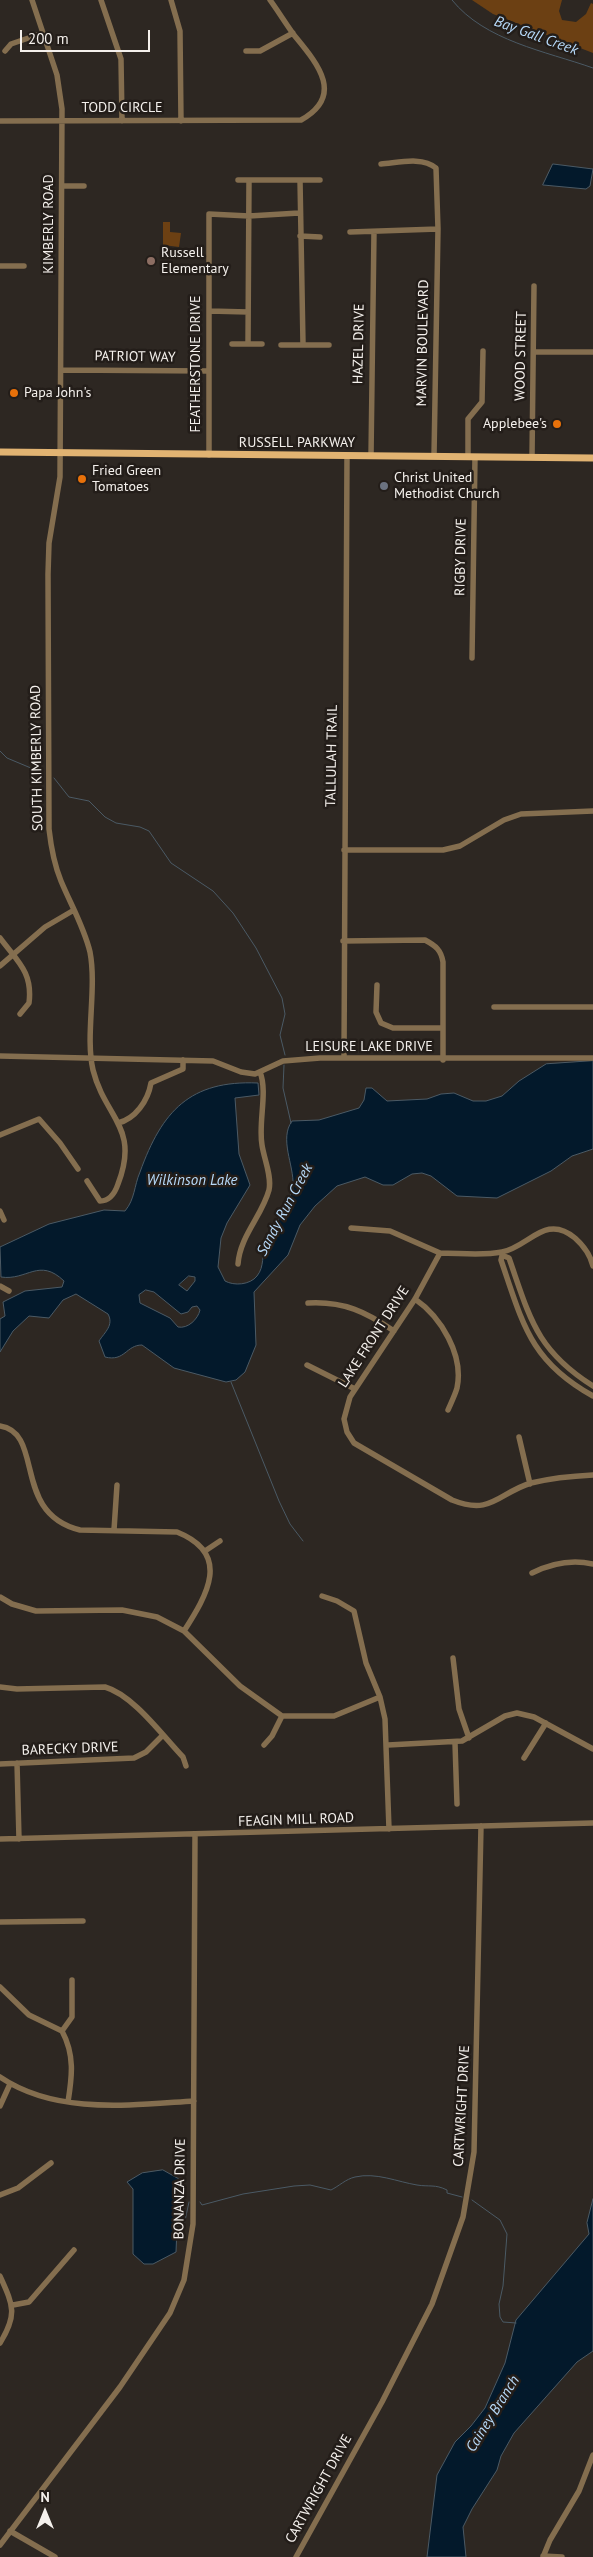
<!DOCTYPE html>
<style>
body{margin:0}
#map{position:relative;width:593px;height:2557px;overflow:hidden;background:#2d2722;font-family:"PT Sans",sans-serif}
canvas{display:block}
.north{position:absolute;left:20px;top:2487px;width:50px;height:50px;-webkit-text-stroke:4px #231d19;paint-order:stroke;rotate:0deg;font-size:14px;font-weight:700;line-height:20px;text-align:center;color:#f4f0ec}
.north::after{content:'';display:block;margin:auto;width:18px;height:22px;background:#f4f0ec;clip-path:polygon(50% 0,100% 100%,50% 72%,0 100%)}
.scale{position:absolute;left:20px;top:30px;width:130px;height:22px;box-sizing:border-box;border:2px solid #f4f0ec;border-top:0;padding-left:6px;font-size:15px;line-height:18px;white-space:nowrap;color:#f4f0ec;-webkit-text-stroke:4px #231d19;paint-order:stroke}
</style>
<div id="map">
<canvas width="593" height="2557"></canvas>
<div class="north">N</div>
<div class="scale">200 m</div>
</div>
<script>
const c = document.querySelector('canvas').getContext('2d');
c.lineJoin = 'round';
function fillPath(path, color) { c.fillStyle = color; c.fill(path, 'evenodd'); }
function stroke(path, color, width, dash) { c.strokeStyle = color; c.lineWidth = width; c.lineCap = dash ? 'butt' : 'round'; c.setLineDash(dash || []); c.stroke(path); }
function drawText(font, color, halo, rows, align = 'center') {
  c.font = font + ' "PT Sans",sans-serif'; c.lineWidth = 5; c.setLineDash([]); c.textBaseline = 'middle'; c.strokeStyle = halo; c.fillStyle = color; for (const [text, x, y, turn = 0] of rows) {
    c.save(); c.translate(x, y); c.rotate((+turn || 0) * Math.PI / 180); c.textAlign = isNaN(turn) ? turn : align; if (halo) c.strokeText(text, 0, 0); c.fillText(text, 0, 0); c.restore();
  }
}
fillPath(new Path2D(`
 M 472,0 L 562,0 L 559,11 L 562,20 L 576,22 L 586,14 L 591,3 L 593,4 L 593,53 L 493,14 Z
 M 163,222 L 170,222 L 170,232 L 181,233 L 179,247 L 163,245 Z`), '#6c4013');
const water = new Path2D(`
 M 553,164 L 593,169 L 590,186 L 586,189 L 543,185 Z
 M 593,1061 L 593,1149 L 572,1156 L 551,1171 L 497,1198 L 457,1196 L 431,1176 L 422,1173 L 412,1174 L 393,1185 L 383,1185 L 365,1177 L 337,1186 L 315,1206 L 300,1225 L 288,1255 L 254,1292 L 256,1345 L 245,1372 L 236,1380 L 226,1382 L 174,1368 L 142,1345 C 126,1345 125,1362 105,1357 L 99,1341 C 105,1332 114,1325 108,1314 L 76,1294 L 63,1300 L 49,1318 L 29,1316 L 13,1331 L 0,1352 L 0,1319 L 5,1316 L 3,1302 L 25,1291 L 62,1287 L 64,1281 C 39,1257 27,1281 1,1277 L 0,1247 L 49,1224 L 104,1210 L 125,1211 C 135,1199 134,1186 140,1172 C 162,1111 190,1080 258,1083 L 259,1095 L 235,1098 L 239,1154 L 250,1185 L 227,1223 L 221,1238 L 218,1267 L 225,1281 C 234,1286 250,1285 257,1276 C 265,1266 261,1255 266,1244 C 273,1225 291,1205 293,1185 C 294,1165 279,1139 292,1121 L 319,1120 L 359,1108 L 364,1100 L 366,1088 L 372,1088 L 387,1101 L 427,1099 L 441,1094 L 454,1093 L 473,1101 L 486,1101 L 502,1096 L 519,1081 L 546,1064 ZM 189,1276 L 195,1277 L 195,1281 L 187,1291 L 179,1285 ZM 146,1290 L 154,1292 L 181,1314 L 188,1312 L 192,1307 L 197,1306 L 200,1310 C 198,1319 188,1329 178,1327 L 170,1318 L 140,1303 L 139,1295 Z
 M 163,2170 L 179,2179 L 176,2252 L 153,2264 L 144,2264 L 133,2254 L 133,2189 L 127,2182 L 142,2173 Z
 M 593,2199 L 593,2351 L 577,2362 L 514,2433 L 501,2456 L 497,2470 L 472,2509 L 463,2527 L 466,2557 L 427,2557 L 437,2475 L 455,2442 L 471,2426 L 485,2408 L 505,2363 L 516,2320 L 589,2234 L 587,2223 Z`);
fillPath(water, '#03192b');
stroke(water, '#4b5a65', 1);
stroke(new Path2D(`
 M 452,0 C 485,41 545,51 593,68
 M 0,751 L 7,758 L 38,771
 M 54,778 L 69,797 L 89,801 L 105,817 L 116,823 L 140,827 L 149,831 L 171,863 L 213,891 L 233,913 L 256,948 L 282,998 L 285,1014 L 280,1035 L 285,1055
 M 284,1065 L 283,1088 L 291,1123
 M 231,1382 L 279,1501 L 290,1524 L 303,1541
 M 472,2200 L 500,2220 L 507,2234 L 503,2286 L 499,2304 L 500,2317 L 503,2322 L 516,2323
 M 200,2202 L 202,2205 L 243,2194 L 294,2186 L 310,2185 L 331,2190 C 339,2186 346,2179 355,2177 C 376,2172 398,2182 417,2185 C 429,2187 435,2184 447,2190 L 447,2193 L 462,2197
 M 177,2230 L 183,2230 L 189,2202`), '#4b5a65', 1);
stroke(new Path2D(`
 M 32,0 L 57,75 L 62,109 L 60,477 L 49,543 L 48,574 L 49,829 C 51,847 54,864 61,881 C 71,905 84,927 90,952 C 97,989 85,1036 93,1070 C 105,1118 140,1127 118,1184 C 115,1193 110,1201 100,1201 L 87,1181
 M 101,0 L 121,59 L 122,121
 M 171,0 L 180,31 L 181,121
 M 5,51 L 11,44 L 43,33
 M 246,51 L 260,51 L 293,33
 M 0,121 L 301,120 C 346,95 316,62 294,35 C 286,24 278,11 270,0
 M 381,164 C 397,163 422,156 436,168 L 438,229 L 434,456
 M 238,180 L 320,180
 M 300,180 L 303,344
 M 62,186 L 84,186
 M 350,232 L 438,229
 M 300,236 L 320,237
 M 0,266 L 24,266
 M 209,311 L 248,312
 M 232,344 L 262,344
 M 248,344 L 249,181
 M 281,345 L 329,345
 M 535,352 L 593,352
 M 62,370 L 209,371
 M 209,455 L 209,214 L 249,216 L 299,213
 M 371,456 L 374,232
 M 468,457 L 468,419 L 482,402 L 483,351
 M 532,457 L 534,286
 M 472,658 L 475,457
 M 344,850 L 443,850 L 460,846 L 504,820 L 521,814 L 593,811
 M 0,938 C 17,961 33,972 29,1003 L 20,1014
 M 343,941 L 425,940 C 436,946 441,950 443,962 L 443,1060
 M 0,966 L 45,927 L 74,910
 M 377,985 L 376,1012 L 381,1023 L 393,1028 L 443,1028
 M 494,1007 L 593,1007
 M 0,1056 L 213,1061 L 241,1072 L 255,1074 L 283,1061 L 320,1058 L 593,1058
 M 344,1057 L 347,456
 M 118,1123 C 135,1119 148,1101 151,1083 L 183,1069 L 183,1060
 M 0,1135 L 39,1119 L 60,1143 L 78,1169
 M 0,1211 L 4,1220
 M 351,1228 L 390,1231 L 440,1253
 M 503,1252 L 501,1260 C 523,1324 530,1361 593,1396
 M 504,1256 L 509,1258 C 530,1318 536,1350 593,1386
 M 238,1264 C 240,1236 262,1216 269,1190 C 272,1176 264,1159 262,1145 C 258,1123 268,1092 260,1072
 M 593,1266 C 590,1254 584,1246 575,1238 C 545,1213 529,1247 502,1252 C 482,1256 460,1253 440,1253 L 415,1299 L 350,1397 L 344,1419 L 347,1432 L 354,1443 L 452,1500 C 492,1516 498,1493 531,1483 C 552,1478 572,1476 593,1475
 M 0,1286 L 9,1291
 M 415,1299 C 441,1317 464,1355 457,1388 C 455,1395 451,1403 448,1410
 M 308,1303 C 344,1301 366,1312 394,1331
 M 307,1365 L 355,1389
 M 0,1426 C 45,1433 11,1513 80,1530 L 177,1532 C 232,1554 207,1595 184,1631
 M 519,1437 L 530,1484
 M 114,1530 L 117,1485
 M 205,1551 L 220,1541
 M 532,1573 C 552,1563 571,1559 593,1564
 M 322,1596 L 337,1601 L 354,1611 L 366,1663 L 380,1697 L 385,1719 L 389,1829
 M 0,1597 L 12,1604 L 36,1611 L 122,1610 L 157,1617 L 184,1631 L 240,1686 L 282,1716 L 334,1716 L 380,1697
 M 453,1658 L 459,1709 L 469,1738
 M 0,1687 L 17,1689 L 105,1687 C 133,1695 162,1735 183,1757 L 186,1766
 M 455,1743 L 457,1804
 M 264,1745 L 272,1736 L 282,1716
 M 388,1745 L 462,1741 L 505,1716 L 517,1713 L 534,1717 L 593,1749
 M 524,1758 L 546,1723
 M 17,1763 L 19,1839
 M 0,1764 L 134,1758 L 146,1752 L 162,1736
 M 0,1839 L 593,1823
 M 0,1922 L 83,1921
 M 0,1987 L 29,2015 L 62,2031 C 75,2055 72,2077 68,2102
 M 62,2031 L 72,2017 L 72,1980
 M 0,2077 C 56,2115 130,2105 194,2101
 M 0,2106 L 10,2084
 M 0,2195 L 18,2188 L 51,2163
 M 0,2276 C 13,2305 18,2314 0,2343
 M 13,2305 L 29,2302 L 74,2250
 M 10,2531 L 55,2557
 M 0,2545 L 120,2387 L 170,2313 L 184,2280 L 193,2224 L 195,1835
 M 543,2556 L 562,2557
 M 296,2557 L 382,2402 L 432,2304 L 463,2217 L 474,2152 L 481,1826
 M 543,2557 L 550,2540 L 579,2491 L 593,2455`), '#846e4f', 5.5);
stroke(new Path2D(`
 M 0,452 L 593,458`), '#e1b372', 7);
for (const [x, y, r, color] of [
 [151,261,5,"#8d6e63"],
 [14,393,5,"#e8710a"],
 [557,424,5,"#e8710a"],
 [82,479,5,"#e8710a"],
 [384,486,5,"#6b7280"]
]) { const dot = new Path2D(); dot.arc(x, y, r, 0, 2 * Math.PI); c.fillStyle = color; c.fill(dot); stroke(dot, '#231d19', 2); }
drawText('14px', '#f4f0ec', '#231d19', [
 ["TODD CIRCLE",122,108],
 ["KIMBERLY ROAD",49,224,-90],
 ["MARVIN BOULEVARD",423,343,-89],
 ["HAZEL DRIVE",359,344,-89],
 ["WOOD STREET",521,356,-89],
 ["PATRIOT WAY",135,357,1],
 ["FEATHERSTONE DRIVE",196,364,-90],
 ["RUSSELL PARKWAY",297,443],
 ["RIGBY DRIVE",461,557,-89],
 ["TALLULAH TRAIL",332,756,-89],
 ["SOUTH KIMBERLY ROAD",37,758,-91],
 ["LEISURE LAKE DRIVE",369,1047],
 ["LAKE FRONT DRIVE",374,1337,-57],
 ["BARECKY DRIVE",70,1749,-2],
 ["FEAGIN MILL ROAD",296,1820,-2],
 ["CARTWRIGHT DRIVE",462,2106,-87],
 ["BONANZA DRIVE",180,2189,-89],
 ["CARTWRIGHT DRIVE",319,2489,-61]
]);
drawText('14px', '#f4f0ec', '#231d19', [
 ["Russell",161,253],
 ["Elementary",161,269],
 ["Papa John's",24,393],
 ["Applebee's",547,424,"right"],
 ["Fried Green",92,471],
 ["Tomatoes",92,487],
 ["Christ United",394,478],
 ["Methodist Church",394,494]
], 'left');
drawText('italic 15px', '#b7dafa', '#231d19', [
 ["Bay Gall Creek",536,36,20],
 ["Wilkinson Lake",192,1181],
 ["Sandy Run Creek",285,1210,-62],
 ["Cainey Branch",493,2414,-58]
]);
</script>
